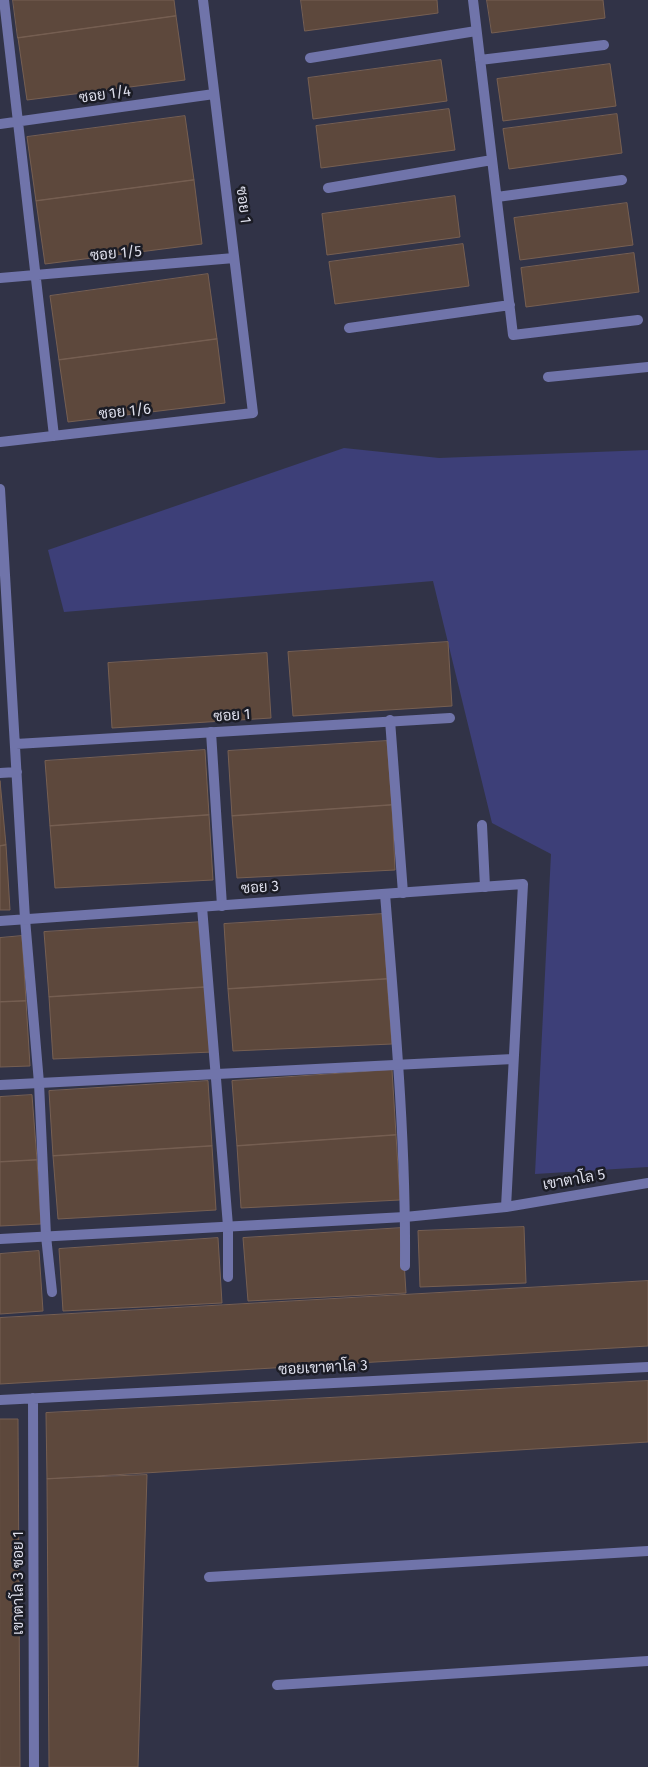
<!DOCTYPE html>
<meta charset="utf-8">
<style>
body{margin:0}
canvas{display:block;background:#313347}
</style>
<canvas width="648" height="1767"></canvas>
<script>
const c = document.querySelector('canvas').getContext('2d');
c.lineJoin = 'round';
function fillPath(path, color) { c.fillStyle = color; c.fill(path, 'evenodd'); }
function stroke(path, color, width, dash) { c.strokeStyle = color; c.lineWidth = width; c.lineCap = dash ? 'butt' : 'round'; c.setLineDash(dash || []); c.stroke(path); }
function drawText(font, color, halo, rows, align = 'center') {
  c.font = font + ' "Fira Sans",Sarabun,sans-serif'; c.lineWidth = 5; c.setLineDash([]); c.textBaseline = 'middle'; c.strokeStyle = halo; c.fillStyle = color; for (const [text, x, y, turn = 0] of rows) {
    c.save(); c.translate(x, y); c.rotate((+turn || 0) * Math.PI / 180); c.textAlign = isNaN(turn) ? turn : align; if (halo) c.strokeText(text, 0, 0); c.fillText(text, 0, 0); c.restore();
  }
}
fillPath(new Path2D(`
 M 344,448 L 439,458 L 648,450 L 648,1167 L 535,1174 L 551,854 L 492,823 L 433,581 L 64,612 L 48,550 Z`), '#3d3f78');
const building = new Path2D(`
 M 13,0 L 174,0 L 176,16 L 18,38 Z
 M 301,0 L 437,0 L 438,13 L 305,31 Z
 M 487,0 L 603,0 L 605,18 L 492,33 Z
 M 176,16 L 185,80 L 27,100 L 18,38 Z
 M 441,60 L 447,101 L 313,119 L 308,78 Z
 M 610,64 L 616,106 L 503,121 L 497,79 Z
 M 449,109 L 455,150 L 321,168 L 316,126 Z
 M 617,114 L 622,153 L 509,169 L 503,129 Z
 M 185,116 L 194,180 L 36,201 L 27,137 Z
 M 194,180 L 202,244 L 45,264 L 36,201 Z
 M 455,196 L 460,237 L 327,255 L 322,214 Z
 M 627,203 L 633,245 L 520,260 L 514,218 Z
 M 463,244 L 469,286 L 335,304 L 329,262 Z
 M 634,253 L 639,292 L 526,307 L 521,268 Z
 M 208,274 L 217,339 L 59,360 L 50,296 Z
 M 217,339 L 225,403 L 68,422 L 59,360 Z
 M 448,642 L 452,706 L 293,716 L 288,652 Z
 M 267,653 L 271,718 L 112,728 L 108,663 Z
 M 387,741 L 392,805 L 232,816 L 228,751 Z
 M 205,750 L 209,815 L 50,826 L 45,761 Z
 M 0,781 L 6,845 L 0,846 Z
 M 392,805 L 395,870 L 237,878 L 232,816 Z
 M 209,815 L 213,880 L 55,888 L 50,826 Z
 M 6,845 L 10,910 L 0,910 L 0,846 Z
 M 383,914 L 387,979 L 228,989 L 224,924 Z
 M 203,922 L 208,987 L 49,997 L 44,932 Z
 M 22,936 L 26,1001 L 0,1002 L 0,938 Z
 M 387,979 L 392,1044 L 233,1051 L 228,989 Z
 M 208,987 L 212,1052 L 53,1059 L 49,997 Z
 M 26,1001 L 30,1066 L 0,1067 L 0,1002 Z
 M 392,1070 L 396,1135 L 237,1146 L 232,1081 Z
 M 208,1081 L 212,1146 L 53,1156 L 49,1091 Z
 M 32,1095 L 37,1160 L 0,1162 L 0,1097 Z
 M 396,1135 L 400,1200 L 241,1208 L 237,1146 Z
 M 212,1146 L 216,1210 L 58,1219 L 53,1156 Z
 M 37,1160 L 41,1224 L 0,1226 L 0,1162 Z
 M 524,1227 L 526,1283 L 420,1287 L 418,1231 Z
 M 402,1228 L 406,1293 L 248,1301 L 243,1238 Z
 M 218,1238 L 222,1303 L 63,1311 L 59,1249 Z
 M 39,1251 L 43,1311 L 0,1314 L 0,1254 Z
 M 648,1281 L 648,1346 L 0,1384 L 0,1318 Z
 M 648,1381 L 648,1442 L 47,1479 L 46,1413 Z
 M 0,1419 L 18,1419 L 20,1767 L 0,1767 Z
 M 147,1475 L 138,1767 L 49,1767 L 47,1479 Z`);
fillPath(building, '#5d483c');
stroke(building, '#765f52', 1);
stroke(new Path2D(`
 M 390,720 L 403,893
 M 211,732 L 222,906
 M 482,825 L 485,887
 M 385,894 C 395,1018 406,1142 405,1266
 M 202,907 L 228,1226 L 228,1277
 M 25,919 L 39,1083 L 46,1236 L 52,1292`), '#7074aa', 10);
stroke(new Path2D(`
 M 4,0 L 54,436
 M 473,0 L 513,335 L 638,320
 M 310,58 L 476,31
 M 480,60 L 604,45
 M 0,124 L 214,94
 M 328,188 L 492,160
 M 497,197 L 622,180
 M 0,278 L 234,258
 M 349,328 L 510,305
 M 548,377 L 648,367
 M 0,442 L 253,413 L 203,0
 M 0,489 L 25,919
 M 16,744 L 450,718
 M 0,773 L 17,772
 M 0,921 L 523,884 L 506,1207
 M 0,1085 L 513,1059
 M 0,1239 L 405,1217 L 506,1207 L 648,1183
 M 33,1398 L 34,1767
 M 0,1400 L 648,1367
 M 209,1577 L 648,1551
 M 277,1685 L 648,1661`), '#7074aa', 10);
drawText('15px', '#dedfec', '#1b1c25', [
 ["ซอย 1/4",105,95,-8],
 ["ซอย 1",243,205,83],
 ["ซอย 1/5",116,254,-5],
 ["ซอย 1/6",125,412,-6],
 ["ซอย 1",232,716,-4],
 ["ซอย 3",260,888,-4],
 ["เขาตาโล 5",574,1180,-10],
 ["ซอยเขาตาโล 3",323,1368,-3],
 ["เขาตาโล 3 ซอย 1",19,1583,-90]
]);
</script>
